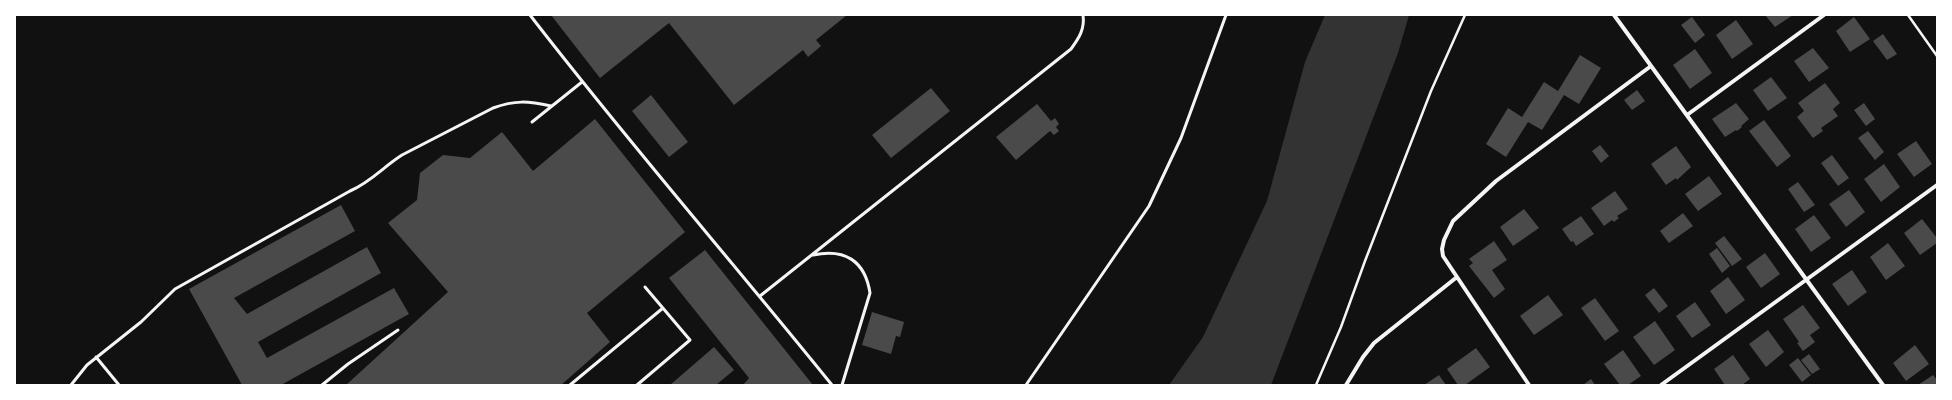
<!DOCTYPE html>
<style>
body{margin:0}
#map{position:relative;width:1952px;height:400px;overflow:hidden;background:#111;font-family:"Sofia Sans Condensed",sans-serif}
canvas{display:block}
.frame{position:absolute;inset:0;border:16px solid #fff;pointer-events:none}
</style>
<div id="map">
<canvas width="1952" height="400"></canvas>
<div class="frame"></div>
</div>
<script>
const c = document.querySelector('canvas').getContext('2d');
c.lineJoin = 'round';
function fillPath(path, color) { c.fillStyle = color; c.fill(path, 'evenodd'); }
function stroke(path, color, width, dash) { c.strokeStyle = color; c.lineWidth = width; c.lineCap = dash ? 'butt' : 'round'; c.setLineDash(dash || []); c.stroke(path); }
fillPath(new Path2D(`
 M 1325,15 L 1409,15 L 1398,53 L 1271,385 L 1169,385 L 1203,337 L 1267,201 L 1305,62 Z`), '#333');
fillPath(new Path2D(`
 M 551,15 L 847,15 L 816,40 L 821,46 L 808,57 L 803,50 L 734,105 L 669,23 L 600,78 Z
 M 1765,15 L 1793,15 L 1775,27 Z
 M 1692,17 L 1705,35 L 1695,43 L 1681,25 Z
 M 1854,17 L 1870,39 L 1850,52 L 1836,31 Z
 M 1736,20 L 1753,44 L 1732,59 L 1716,35 Z
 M 1883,34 L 1897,54 L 1887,60 L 1873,41 Z
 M 1813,48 L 1829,68 L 1809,82 L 1794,61 Z
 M 1695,49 L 1712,73 L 1690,89 L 1673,65 Z
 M 1580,55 L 1601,68 L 1579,104 L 1564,95 L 1542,130 L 1528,122 L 1506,157 L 1486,144 L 1508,108 L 1522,117 L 1544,82 L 1558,91 Z
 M 1771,77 L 1787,98 L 1768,111 L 1753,90 Z
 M 1825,83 L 1840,103 L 1833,109 L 1838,116 L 1821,128 L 1823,131 L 1813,138 L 1797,117 L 1804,111 L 1798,103 Z
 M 931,88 L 950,111 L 891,158 L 872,135 Z
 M 1637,90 L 1645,101 L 1632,110 L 1624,100 Z
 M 651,95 L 688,142 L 669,157 L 632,111 Z
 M 1736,103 L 1749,119 L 1741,126 L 1742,127 L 1737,131 L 1736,130 L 1725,137 L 1712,119 Z
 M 1864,103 L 1875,119 L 1866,126 L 1854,110 Z
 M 1037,104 L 1051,121 L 1055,118 L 1059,124 L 1056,127 L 1059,131 L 1054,135 L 1050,131 L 1016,160 L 996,137 Z
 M 595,119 L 685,232 L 587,313 L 610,342 L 561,385 L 346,385 L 448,292 L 388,223 L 417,200 L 420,173 L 443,155 L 470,158 L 502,132 L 533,171 Z
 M 1764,120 L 1791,156 L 1777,167 L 1749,131 Z
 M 1868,131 L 1884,152 L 1875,160 L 1858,138 Z
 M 1916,141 L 1932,164 L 1914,177 L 1897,154 Z
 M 1600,145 L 1609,156 L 1601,163 L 1592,151 Z
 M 1676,146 L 1691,167 L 1677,180 L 1676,178 L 1666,185 L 1651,164 Z
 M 1832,155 L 1849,178 L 1838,186 L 1821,163 Z
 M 1884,164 L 1900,187 L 1881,202 L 1864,179 Z
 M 1709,176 L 1722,194 L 1698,211 L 1685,194 Z
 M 1798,182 L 1815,205 L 1804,212 L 1788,189 Z
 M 1849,190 L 1865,212 L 1846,227 L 1829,204 Z
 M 1615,191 L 1628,209 L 1617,216 L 1619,218 L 1614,222 L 1612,220 L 1604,226 L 1591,208 Z
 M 341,205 L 355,231 L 234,298 L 247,314 L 367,247 L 381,273 L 258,342 L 267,358 L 394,288 L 409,314 L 281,385 L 242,385 L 189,289 Z
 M 1524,209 L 1539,228 L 1513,246 L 1500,227 Z
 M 1683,213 L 1693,226 L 1669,243 L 1660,231 Z
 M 1814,215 L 1831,238 L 1811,252 L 1795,229 Z
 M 1581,216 L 1594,234 L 1576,246 L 1573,241 L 1571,242 L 1562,229 Z
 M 1922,219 L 1937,238 L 1937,243 L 1920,255 L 1904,233 Z
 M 1724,236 L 1742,259 L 1732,266 L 1715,243 Z
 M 1494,241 L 1507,260 L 1492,270 L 1505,289 L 1494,298 L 1469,266 L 1473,263 L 1469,259 Z
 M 1888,243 L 1905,266 L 1886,280 L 1870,257 Z
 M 1717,248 L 1730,266 L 1722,273 L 1709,254 Z
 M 705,250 L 813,385 L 743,385 L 749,378 L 669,278 Z
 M 1765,253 L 1780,274 L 1761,288 L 1746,267 Z
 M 1852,270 L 1867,292 L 1848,306 L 1832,284 Z
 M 1728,277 L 1745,300 L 1726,314 L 1710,291 Z
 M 1654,288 L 1668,306 L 1659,313 L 1645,295 Z
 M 1548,295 L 1563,315 L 1534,335 L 1520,316 Z
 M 1595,298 L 1619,331 L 1605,341 L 1581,308 Z
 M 1695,302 L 1711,325 L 1692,338 L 1676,316 Z
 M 1803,305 L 1820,328 L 1810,335 L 1815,342 L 1803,351 L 1797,343 L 1799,342 L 1783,319 Z
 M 872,312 L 904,322 L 900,337 L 896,336 L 891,354 L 862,345 Z
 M 1655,321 L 1675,350 L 1654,365 L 1633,337 Z
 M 1768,330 L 1784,352 L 1766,367 L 1749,344 Z
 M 1915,345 L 1929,364 L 1906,381 L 1893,363 Z
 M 714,347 L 734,370 L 716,385 L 670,385 Z
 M 1476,348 L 1490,367 L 1465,385 L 1458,385 L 1447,369 Z
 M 1623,350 L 1641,376 L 1628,385 L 1620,385 L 1604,364 Z
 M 1809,354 L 1820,369 L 1812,374 L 1801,360 Z
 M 1733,355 L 1750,379 L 1742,385 L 1725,385 L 1714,369 Z
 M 1798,358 L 1811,375 L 1802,382 L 1789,365 Z
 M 1439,375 L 1446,385 L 1424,385 Z
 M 1933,375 L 1937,380 L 1937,385 L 1918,385 Z
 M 1591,379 L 1595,385 L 1583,385 Z`), '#4a4a4a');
stroke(new Path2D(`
 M 1908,15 L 1937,56
 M 1316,385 L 1341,327 L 1365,261 L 1431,91 L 1465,15`), '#f5f5f5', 2.5);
stroke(new Path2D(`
 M 530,15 C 627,141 732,261 832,385
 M 532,122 L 582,82
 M 813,255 C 845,248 865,261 870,293 L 842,385
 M 760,296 L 1071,49 C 1079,38 1085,29 1083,15
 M 96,357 L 119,385
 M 71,385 L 87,365 L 141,322 L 175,289 L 350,191 C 371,182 383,167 402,155 L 493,108 C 515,100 528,101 551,106
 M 322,385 L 348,364 L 398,330
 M 570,385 L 663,308
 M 637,385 L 690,340 L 645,287
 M 1026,385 L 1149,206 L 1181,138 L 1226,15`), '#f5f5f5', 3);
stroke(new Path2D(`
 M 1614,15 L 1883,385
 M 1687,115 L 1824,15
 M 1346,385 L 1363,357 L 1374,343 L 1457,277
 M 1529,385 L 1443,256 L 1442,249 L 1444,240 L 1453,221 L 1496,181 L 1651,66
 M 1661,385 L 1937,185`), '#f5f5f5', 4);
</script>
